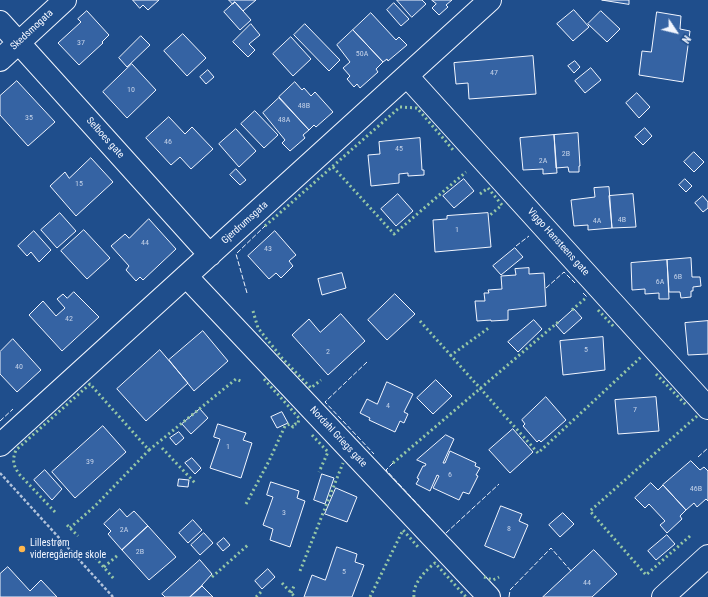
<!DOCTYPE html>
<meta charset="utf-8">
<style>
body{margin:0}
#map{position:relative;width:708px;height:597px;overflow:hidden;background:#1f4e8c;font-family:"Roboto Condensed",sans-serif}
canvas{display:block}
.north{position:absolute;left:656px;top:12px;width:40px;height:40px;-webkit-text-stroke:3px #1f4e8c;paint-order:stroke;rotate:125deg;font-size:11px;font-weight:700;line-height:16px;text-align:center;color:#f2f6ff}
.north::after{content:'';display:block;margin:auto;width:14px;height:18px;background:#f2f6ff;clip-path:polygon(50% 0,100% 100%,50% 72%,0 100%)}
</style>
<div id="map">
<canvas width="708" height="597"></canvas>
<div class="north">N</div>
</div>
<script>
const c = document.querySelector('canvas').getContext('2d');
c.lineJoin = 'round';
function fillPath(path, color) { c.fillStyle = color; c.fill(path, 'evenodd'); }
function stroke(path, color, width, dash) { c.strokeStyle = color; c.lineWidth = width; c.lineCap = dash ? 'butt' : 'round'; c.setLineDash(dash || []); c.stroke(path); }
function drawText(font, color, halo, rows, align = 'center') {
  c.font = font + ' "Roboto Condensed",sans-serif'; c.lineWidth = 3; c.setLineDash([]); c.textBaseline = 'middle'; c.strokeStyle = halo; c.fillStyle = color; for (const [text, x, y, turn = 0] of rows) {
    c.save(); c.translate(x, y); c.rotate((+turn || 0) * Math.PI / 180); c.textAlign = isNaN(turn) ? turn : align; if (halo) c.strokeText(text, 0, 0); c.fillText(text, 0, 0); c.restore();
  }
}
const building = new Path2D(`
 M 133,0 L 159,0 L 148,10 L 143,5 L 140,8 Z
 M 229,0 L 256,0 L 243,11 L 235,2 L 233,4 Z
 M 397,0 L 422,0 L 426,4 L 412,17 Z
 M 432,0 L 452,0 L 446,5 L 448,7 L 439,15 L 432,8 L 436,4 Z
 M 602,0 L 629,0 L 629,4 Z
 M 235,2 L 251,20 L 240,30 L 224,12 Z
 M 394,3 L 409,19 L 401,26 L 387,10 Z
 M 574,10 L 589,27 L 573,41 L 557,24 Z
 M 87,11 L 109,35 L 102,42 L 103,43 L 79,65 L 58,43 L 81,22 L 78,19 Z
 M 601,11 L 620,29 L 607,42 L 588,24 Z
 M 657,12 L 681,16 L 680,29 L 690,31 L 683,82 L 639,75 L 642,51 L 651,52 Z
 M 371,13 L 396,40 L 399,37 L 407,45 L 388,61 L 387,59 L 383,62 L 353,30 Z
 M 251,24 L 260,35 L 249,44 L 255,50 L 248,57 L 233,42 Z
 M 305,24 L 340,60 L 329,71 L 294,35 Z
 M 353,30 L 383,62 L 376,69 L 378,72 L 360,88 L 357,84 L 354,87 L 347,79 L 350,76 L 343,68 L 350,62 L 337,45 Z
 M 183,34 L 206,58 L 187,76 L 164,51 Z
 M 141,36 L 150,45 L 127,67 L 119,58 Z
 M 291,37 L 311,59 L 293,76 L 273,54 Z
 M 533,56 L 536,94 L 469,99 L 468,83 L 456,84 L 454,63 Z
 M 575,61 L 580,67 L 574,73 L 568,66 Z
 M 132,64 L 156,90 L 127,118 L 103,92 Z
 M 591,68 L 601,80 L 585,93 L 575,81 Z
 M 208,70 L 214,77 L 206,84 L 200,77 Z
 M 17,81 L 55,122 L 28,146 L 0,115 L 0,96 Z
 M 295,82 L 302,90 L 304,88 L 311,96 L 315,92 L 333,112 L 316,127 L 314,125 L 309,130 L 279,97 Z
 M 637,93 L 650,107 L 639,118 L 626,103 Z
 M 279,98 L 309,130 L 303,135 L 305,138 L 290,151 L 282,143 L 285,140 L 263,113 Z
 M 255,111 L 278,135 L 264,148 L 241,124 Z
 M 169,117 L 185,134 L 192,127 L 213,149 L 191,169 L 180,157 L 171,165 L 146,138 Z
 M 645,128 L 652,136 L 643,145 L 635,137 Z
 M 236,129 L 256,151 L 239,167 L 219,144 Z
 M 578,133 L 580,166 L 579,166 L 579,172 L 569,172 L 568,167 L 556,168 L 554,135 Z
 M 554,135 L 557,173 L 543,174 L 543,169 L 523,170 L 520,138 Z
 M 420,138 L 422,170 L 424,170 L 424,175 L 408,176 L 408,173 L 399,174 L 399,183 L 371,186 L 368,155 L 380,154 L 379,142 Z
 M 694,152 L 704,162 L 694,172 L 684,162 Z
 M 91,158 L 113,182 L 76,216 L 50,186 L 65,172 L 69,178 Z
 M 236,169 L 246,180 L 240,185 L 230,175 Z
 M 464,179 L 474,191 L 454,208 L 443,196 Z
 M 685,179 L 692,186 L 686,192 L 679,185 Z
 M 609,187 L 612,228 L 588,230 L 588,225 L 574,226 L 571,200 L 595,197 L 594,188 Z
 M 398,194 L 413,211 L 396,226 L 381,209 Z
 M 633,194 L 636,227 L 612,228 L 609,196 Z
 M 703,196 L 708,202 L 708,208 L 703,212 L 695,203 Z
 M 60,213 L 76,231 L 57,248 L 41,230 Z
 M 488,213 L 491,247 L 435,252 L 433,220 L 447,219 L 447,216 Z
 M 149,219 L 176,249 L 143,280 L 140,277 L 136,281 L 126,270 L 129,266 L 111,246 L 125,234 L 129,238 Z
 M 84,230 L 110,258 L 87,279 L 61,251 Z
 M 34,231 L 51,250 L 39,262 L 31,252 L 27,256 L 18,246 Z
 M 275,231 L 296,255 L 289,261 L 293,266 L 281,278 L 276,273 L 269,279 L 248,256 Z
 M 515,248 L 523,257 L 501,275 L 493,266 Z
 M 691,258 L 692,277 L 700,277 L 701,286 L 693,287 L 693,291 L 691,291 L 691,297 L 681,298 L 680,292 L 669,292 L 667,260 Z
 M 667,260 L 669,299 L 659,299 L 659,293 L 645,294 L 645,289 L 632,290 L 631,263 Z
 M 529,268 L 529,274 L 544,273 L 546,306 L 508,310 L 508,320 L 491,321 L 491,320 L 477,321 L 475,301 L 485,301 L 484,293 L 489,293 L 488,290 L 502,289 L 501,276 L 516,275 L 515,269 Z
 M 342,273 L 346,288 L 322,295 L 318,279 Z
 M 74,292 L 99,317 L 62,351 L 29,315 L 43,301 L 56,316 L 65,308 L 57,299 L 63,294 L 67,298 Z
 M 395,294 L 415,314 L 387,340 L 368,320 Z
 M 574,309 L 582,318 L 564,334 L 556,325 Z
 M 341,314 L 365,341 L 328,375 L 292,335 L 309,319 L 320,332 Z
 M 534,320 L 542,329 L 518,352 L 508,342 Z
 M 708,321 L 708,354 L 688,355 L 685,323 Z
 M 203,331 L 228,361 L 194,391 L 169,360 Z
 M 603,337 L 605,370 L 563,375 L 560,341 Z
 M 13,339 L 41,370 L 17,392 L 0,374 L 0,352 Z
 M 160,350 L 188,383 L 146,421 L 117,389 Z
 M 436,380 L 452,396 L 433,414 L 417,398 Z
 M 387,382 L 413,394 L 404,412 L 408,414 L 404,423 L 400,421 L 395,432 L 369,420 L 370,418 L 360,413 L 367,399 L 377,404 Z
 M 546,397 L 566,420 L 541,442 L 539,440 L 537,442 L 523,426 L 525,424 L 522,420 Z
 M 656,397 L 659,431 L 618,434 L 615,400 Z
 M 200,409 L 208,418 L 191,434 L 182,424 Z
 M 282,412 L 288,423 L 277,428 L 271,417 Z
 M 218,424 L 246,433 L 243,440 L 252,443 L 241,478 L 210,468 L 220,439 L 214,437 Z
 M 103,426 L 126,452 L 75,498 L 52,472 Z
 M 513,429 L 533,452 L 510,473 L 489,450 Z
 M 179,432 L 184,438 L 176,445 L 170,438 Z
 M 446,435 L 454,439 L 443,463 L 445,463 L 450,451 L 476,463 L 475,466 L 480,468 L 476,475 L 478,476 L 469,494 L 463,492 L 459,500 L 433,488 L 439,476 L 437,475 L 430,491 L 416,484 L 419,479 L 417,478 L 423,466 L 425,466 L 426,464 L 417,460 Z
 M 192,458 L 201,468 L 195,474 L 185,463 Z
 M 691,461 L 700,470 L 704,467 L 708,471 L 708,501 L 706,499 L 697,507 L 694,503 L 686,510 L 663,485 Z
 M 45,470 L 62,489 L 52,500 L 34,480 Z
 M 322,474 L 334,478 L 325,504 L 314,500 Z
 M 179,479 L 189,480 L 188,487 L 178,486 Z
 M 271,482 L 299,491 L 297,498 L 305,501 L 290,547 L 270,540 L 273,529 L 263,525 L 273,497 L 267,495 Z
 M 651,483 L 658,490 L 663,485 L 686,510 L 680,516 L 682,519 L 667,533 L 660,525 L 665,521 L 649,504 L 645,508 L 635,498 Z
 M 336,488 L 357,497 L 347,522 L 325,514 Z
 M 501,506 L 522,514 L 519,521 L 528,525 L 514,558 L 485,546 Z
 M 120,509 L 127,517 L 134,511 L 148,526 L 122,550 L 108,534 L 111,531 L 104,524 Z
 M 563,513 L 574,524 L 560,537 L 549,525 Z
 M 193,520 L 202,530 L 188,543 L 179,533 Z
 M 148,526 L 176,557 L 149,580 L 122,550 Z
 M 204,533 L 213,543 L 200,555 L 191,545 Z
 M 667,535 L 675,544 L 656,560 L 648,551 Z
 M 224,538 L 230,545 L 223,551 L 217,544 Z
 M 337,547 L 357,554 L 355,562 L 364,565 L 352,597 L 304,597 L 312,575 L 325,580 Z
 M 594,550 L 617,574 L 592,597 L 543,597 Z
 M 200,560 L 212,574 L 202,585 L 202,586 L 190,597 L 165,597 L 162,594 Z
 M 8,567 L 30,591 L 41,580 L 57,597 L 0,597 L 0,574 Z
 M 268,569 L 275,577 L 262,589 L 255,581 Z
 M 202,586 L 213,597 L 190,597 Z`);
fillPath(building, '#3563a3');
stroke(building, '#f2f6ff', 1);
const minor = new Path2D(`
 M 0,22 L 210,255
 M 0,60 L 65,0
 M 407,76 L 708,408
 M 186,276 L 489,597
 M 0,445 L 490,0
 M 663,597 L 708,556`);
stroke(minor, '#f2f6ff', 24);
stroke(new Path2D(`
 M 0,473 L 113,597`), '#b3c4dc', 2.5, [3, 2]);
stroke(minor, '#1f4e8c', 22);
stroke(new Path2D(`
 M 333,167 L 394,234 L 466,172
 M 480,194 L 488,188 L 502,205 L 490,215
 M 265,226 L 400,107 L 417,108 L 454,151
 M 572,310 L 587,297
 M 598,310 L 615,328
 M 253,311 L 258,328 L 282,358 L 311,388 L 321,380
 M 420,321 L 538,453 L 641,357
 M 450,356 L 490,327
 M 656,374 L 687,406
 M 312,435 L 328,452 L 319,472
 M 162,448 L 196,484
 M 149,450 L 236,379 L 243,382
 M 393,463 L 558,322
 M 246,504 L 269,461 L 285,426 L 290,424 L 293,427 L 295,424 L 298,424 L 299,418 L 264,379
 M 55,512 L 20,475 C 13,466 12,460 16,450 L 90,384 L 149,450 L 95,506 L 70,528
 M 67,525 L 78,536
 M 690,536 L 646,575 L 590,511 L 697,416
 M 89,550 L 114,579
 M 104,567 L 118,555
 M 300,571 L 343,463
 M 212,577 L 249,544
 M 484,577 L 493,580 L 499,577
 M 282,583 L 295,597
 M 291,593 L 294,586
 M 256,597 L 261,592
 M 370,597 L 403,530 L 419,548
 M 414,597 C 412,584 426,570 435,563 L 466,597`), '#97c8a6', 3, [2, 3]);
stroke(new Path2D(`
 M 516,246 L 529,236
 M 546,288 L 564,272 L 575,283
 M 247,293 L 236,254 L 265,226
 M 583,293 L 587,297
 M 367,362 L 325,402 L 374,454
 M 0,421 L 13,409
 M 698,457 L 708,448
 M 393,463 L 386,470 L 434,522
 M 446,533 L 499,484
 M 509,597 L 510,590 L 551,548 L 571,571`), '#f2f6ff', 1, [5, 2]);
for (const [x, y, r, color] of [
 [22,549,4,"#ffb74d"]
]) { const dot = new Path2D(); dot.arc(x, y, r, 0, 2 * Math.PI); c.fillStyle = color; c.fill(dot); stroke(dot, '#1f4e8c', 1.5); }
drawText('8px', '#c3d1e8', null, [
 ["37",81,43],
 ["50A",362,54],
 ["47",494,73],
 ["10",131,90],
 ["48B",304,106],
 ["35",29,118],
 ["48A",284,120],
 ["46",168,142],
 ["45",399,149],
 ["2B",566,154],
 ["2A",543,161],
 ["15",79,184],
 ["4B",622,220],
 ["4A",597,221],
 ["1",457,230],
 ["44",145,243],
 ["43",268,249],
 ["6B",678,277],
 ["6A",660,282],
 ["42",69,319],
 ["5",586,350],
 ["2",328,352],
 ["40",19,367],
 ["4",388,406],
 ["7",635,410],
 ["1",228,447],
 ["39",90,462],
 ["6",450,475],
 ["46B",696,489],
 ["3",284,513],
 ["8",509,529],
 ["2A",124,530],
 ["2B",140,552],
 ["5",344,572],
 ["44",587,583]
]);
drawText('10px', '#f2f6ff', '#1f4e8c', [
 ["Skedsmogata",32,30,-43],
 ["Selboes gate",105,138,48],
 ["Gjerdrumsgata",245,223,-42],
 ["Viggo Hansteens gate",558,242,48],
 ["Nordahl Griegs gate",338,437,47]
]);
drawText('10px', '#f2f6ff', '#1f4e8c', [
 ["Lillestrøm",30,543],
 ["videregående skole",30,555]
], 'left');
</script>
